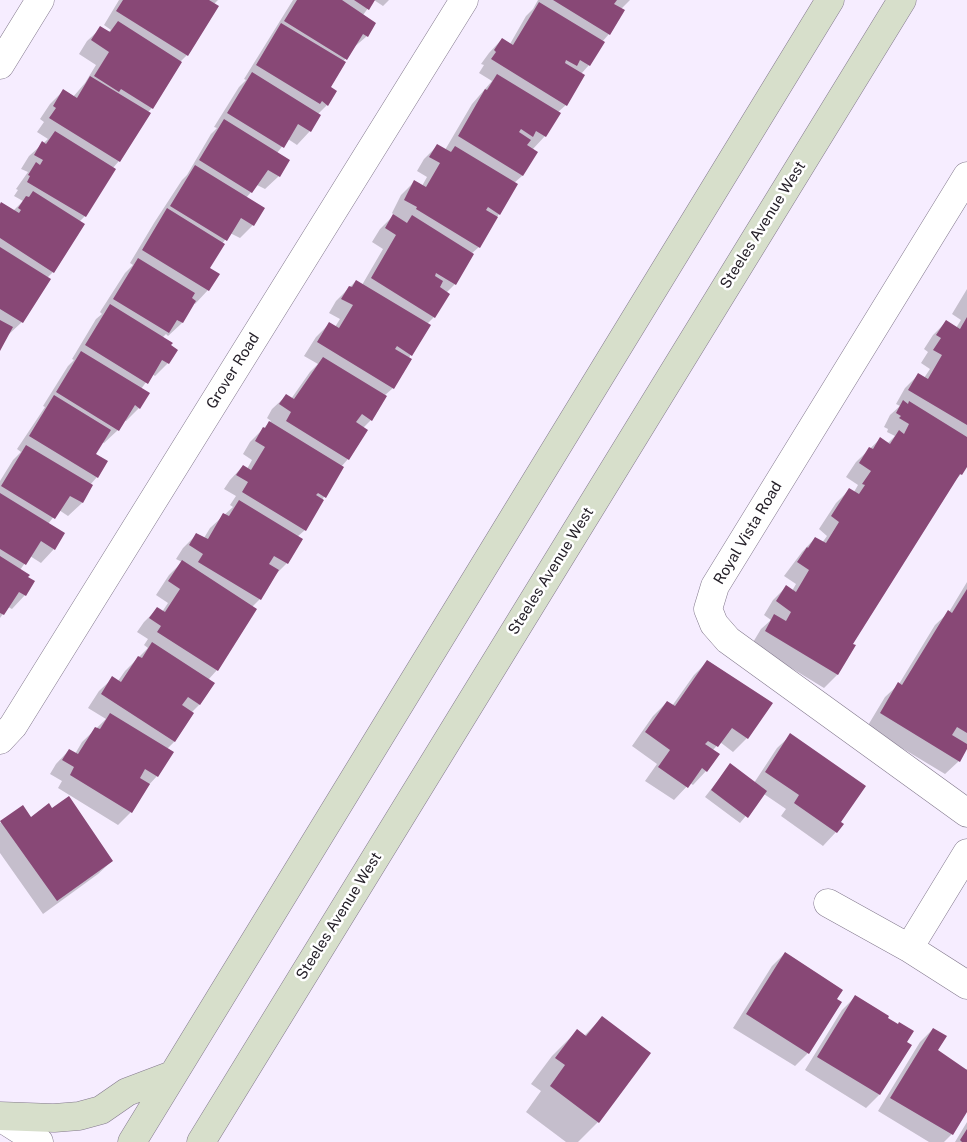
<!DOCTYPE html>
<style>
body{margin:0}
canvas{display:block;background:#f6edff}
</style>
<canvas width="967" height="1142"></canvas>
<script>
const c = document.querySelector('canvas').getContext('2d');
c.lineJoin = 'round';
function fillPath(path, color) { c.fillStyle = color; c.fill(path, 'evenodd'); }
function stroke(path, color, width, dash) { c.strokeStyle = color; c.lineWidth = width; c.lineCap = dash ? 'butt' : 'round'; c.setLineDash(dash || []); c.stroke(path); }
function drawText(font, color, halo, rows, align = 'center') {
  c.font = font + ' "Public Sans",sans-serif'; c.lineWidth = 5; c.setLineDash([]); c.textBaseline = 'middle'; c.strokeStyle = halo; c.fillStyle = color; for (const [text, x, y, turn = 0] of rows) {
    c.save(); c.translate(x, y); c.rotate((+turn || 0) * Math.PI / 180); c.textAlign = isNaN(turn) ? turn : align; if (halo) c.strokeText(text, 0, 0); c.fillText(text, 0, 0); c.restore();
  }
}
fillPath(new Path2D(`
 M 119,0 L 218,0 L 214,4 L 187,55 L 180,62 L 152,108 L 147,113 L 119,161 L 112,169 L 114,170 L 85,216 L 79,222 L 53,272 L 47,278 L 49,279 L 22,322 L 8,335 L 0,348 L 0,205 L 13,211 L 23,201 L 14,196 L 18,190 L 16,189 L 28,172 L 21,169 L 29,156 L 48,139 L 37,132 L 44,122 L 40,119 L 50,104 L 63,91 L 73,97 L 85,83 L 96,65 L 79,54 L 87,41 L 101,28 L 108,32 L 111,30 L 104,25 Z
 M 293,0 L 389,0 L 383,6 L 374,0 L 363,15 L 367,36 L 352,49 L 343,62 L 329,88 L 327,105 L 318,114 L 310,131 L 297,145 L 288,139 L 277,153 L 279,176 L 265,189 L 257,185 L 246,198 L 253,225 L 240,238 L 230,233 L 222,244 L 208,269 L 208,290 L 195,304 L 194,303 L 182,323 L 168,336 L 166,334 L 162,338 L 168,363 L 155,376 L 152,374 L 141,389 L 139,408 L 126,421 L 124,420 L 118,430 L 104,443 L 102,442 L 94,454 L 97,477 L 90,485 L 92,486 L 82,503 L 68,516 L 59,510 L 48,524 L 54,549 L 41,563 L 30,556 L 20,570 L 25,595 L 12,609 L 8,607 L 0,618 L 0,481 L 13,460 L 21,452 L 17,449 L 45,407 L 43,406 L 68,366 L 74,360 L 72,359 L 96,319 L 102,314 L 100,312 L 125,273 L 133,265 L 130,263 L 154,223 L 182,180 L 187,175 L 211,134 L 217,128 L 214,127 L 239,87 L 246,80 L 244,79 Z
 M 538,0 L 630,0 L 621,9 L 609,34 L 602,42 L 603,43 L 589,65 L 581,74 L 566,105 L 558,112 L 545,136 L 532,150 L 536,152 L 522,176 L 514,183 L 499,214 L 479,247 L 471,254 L 455,284 L 446,293 L 434,317 L 427,324 L 393,388 L 384,396 L 371,420 L 363,428 L 348,459 L 341,467 L 305,530 L 297,537 L 287,563 L 274,576 L 260,599 L 252,607 L 255,609 L 217,670 L 208,680 L 213,683 L 199,705 L 191,713 L 192,714 L 174,742 L 167,749 L 157,776 L 147,787 L 131,812 L 118,825 L 58,788 L 62,781 L 50,774 L 56,764 L 69,750 L 75,754 L 82,742 L 106,719 L 88,708 L 99,691 L 113,678 L 118,681 L 125,671 L 148,648 L 144,645 L 148,639 L 137,632 L 144,622 L 157,609 L 162,612 L 168,603 L 156,595 L 169,575 L 182,562 L 176,559 L 183,548 L 197,534 L 204,538 L 210,528 L 233,507 L 230,505 L 236,496 L 224,489 L 230,480 L 243,466 L 247,469 L 252,460 L 243,454 L 250,442 L 271,421 L 267,418 L 272,409 L 286,396 L 291,399 L 310,372 L 318,364 L 304,356 L 316,337 L 329,324 L 335,327 L 340,319 L 329,313 L 336,301 L 356,281 L 362,285 L 383,249 L 372,242 L 380,229 L 394,215 L 392,213 L 401,195 L 415,181 L 422,186 L 427,177 L 417,171 L 424,159 L 437,146 L 445,150 L 472,104 L 492,81 L 479,73 L 484,65 L 481,64 L 489,53 L 502,39 L 510,44 L 526,16 L 533,9 Z
 M 967,289 L 967,465 L 961,474 L 953,483 L 851,644 L 854,646 L 837,675 L 824,688 L 752,644 L 761,629 L 771,620 L 764,615 L 773,600 L 786,587 L 792,591 L 796,584 L 784,576 L 802,552 L 815,538 L 822,543 L 827,536 L 819,529 L 836,503 L 849,490 L 854,492 L 858,485 L 846,477 L 856,462 L 880,439 L 888,443 L 895,436 L 887,432 L 888,429 L 884,427 L 890,415 L 900,406 L 896,404 L 905,388 L 918,375 L 924,378 L 930,369 L 921,363 L 928,352 L 924,349 L 933,335 L 946,322 L 956,328 L 961,320 L 952,314 Z
 M 967,582 L 967,747 L 959,761 L 945,774 L 867,727 L 885,697 L 899,684 L 935,625 L 949,612 Z
 M 708,661 L 771,703 L 747,738 L 733,752 L 720,742 L 713,750 L 719,754 L 706,771 L 693,785 L 690,783 L 674,800 L 645,781 L 657,764 L 632,746 L 653,716 L 667,702 L 672,706 L 694,675 Z
 M 791,735 L 839,822 L 836,832 L 823,846 L 781,816 L 786,809 L 764,794 L 740,823 L 705,797 L 730,765 L 754,783 L 777,748 Z
 M 22,807 L 30,818 L 52,810 L 112,861 L 98,874 L 43,914 L 0,853 L 0,823 Z
 M 785,953 L 808,1053 L 795,1066 L 733,1028 L 772,966 Z
 M 855,997 L 886,1018 L 879,1095 L 866,1108 L 805,1070 L 842,1010 Z
 M 602,1018 L 598,1122 L 578,1142 L 566,1142 L 526,1112 L 541,1091 L 531,1084 L 552,1056 L 577,1031 L 584,1036 Z
 M 933,1029 L 937,1050 L 965,1070 L 967,1069 L 967,1110 L 952,1134 L 944,1142 L 929,1142 L 878,1111 L 920,1042 Z
 M 967,1122 L 967,1142 L 955,1142 Z`), '#0003');
fillPath(new Path2D(`
 M 123,0 L 209,0 L 219,6 L 188,56 L 116,11 Z
 M 297,0 L 342,0 L 376,23 L 368,37 L 363,34 L 347,60 L 284,21 Z
 M 354,0 L 375,0 L 369,10 Z
 M 553,0 L 617,0 L 614,4 L 625,10 L 610,35 Z
 M 539,2 L 605,42 L 590,66 L 580,60 L 577,66 L 566,60 L 565,63 L 585,75 L 567,106 L 491,59 L 496,52 L 494,50 L 502,38 L 513,45 Z
 M 118,21 L 182,62 L 153,109 L 121,89 L 119,92 L 94,76 L 109,52 L 91,40 L 100,26 L 110,32 Z
 M 281,23 L 346,62 L 331,87 L 337,91 L 328,106 L 322,101 L 320,104 L 256,65 Z
 M 252,72 L 321,115 L 311,132 L 298,124 L 284,148 L 227,113 Z
 M 497,74 L 561,113 L 546,137 L 536,131 L 533,137 L 521,129 L 519,132 L 531,140 L 527,145 L 538,152 L 523,176 L 458,136 L 485,89 L 487,90 Z
 M 90,76 L 151,113 L 120,162 L 49,118 L 56,108 L 53,106 L 63,89 L 77,98 Z
 M 224,119 L 290,160 L 280,177 L 268,170 L 252,193 L 199,160 Z
 M 55,131 L 116,169 L 86,217 L 27,182 L 30,176 L 28,175 L 36,162 L 40,165 L 43,160 L 34,155 L 42,141 L 46,144 Z
 M 437,144 L 451,152 L 455,146 L 518,184 L 500,215 L 488,207 L 486,210 L 498,217 L 480,248 L 416,209 L 417,207 L 404,200 L 414,180 L 426,187 L 440,163 L 429,157 Z
 M 195,165 L 265,208 L 254,226 L 241,218 L 227,241 L 170,206 Z
 M 33,191 L 85,224 L 54,273 L 0,238 L 0,204 L 1,202 L 19,213 L 21,210 L 18,208 L 26,196 L 29,197 Z
 M 167,208 L 225,244 L 210,268 L 220,274 L 209,291 L 142,250 Z
 M 393,214 L 407,223 L 412,215 L 474,254 L 456,285 L 436,273 L 435,276 L 443,281 L 440,287 L 450,294 L 435,318 L 371,278 L 396,235 L 385,228 Z
 M 0,247 L 51,279 L 23,323 L 0,309 Z
 M 138,258 L 195,293 L 192,298 L 196,301 L 183,323 L 177,320 L 169,333 L 113,299 Z
 M 356,280 L 431,325 L 412,356 L 397,346 L 395,349 L 412,359 L 394,389 L 317,342 L 329,322 L 339,328 L 353,305 L 341,299 L 349,286 L 352,287 Z
 M 110,304 L 173,343 L 171,345 L 178,350 L 169,364 L 162,360 L 148,384 L 85,345 Z
 M 967,317 L 967,425 L 908,390 L 918,373 L 928,379 L 942,355 L 933,350 L 941,338 L 936,335 L 946,320 L 960,329 Z
 M 0,320 L 13,327 L 0,351 Z
 M 81,351 L 150,393 L 140,409 L 135,405 L 119,431 L 56,392 Z
 M 323,357 L 387,396 L 372,421 L 362,414 L 356,422 L 368,430 L 349,460 L 286,421 L 291,412 L 279,404 L 286,394 L 294,399 Z
 M 54,395 L 111,430 L 96,454 L 108,461 L 98,478 L 29,436 Z
 M 903,400 L 908,404 L 909,401 L 967,437 L 967,467 L 962,475 L 960,474 L 853,644 L 856,645 L 838,675 L 765,631 L 774,614 L 786,621 L 791,612 L 776,601 L 786,585 L 796,592 L 809,570 L 797,562 L 807,547 L 808,548 L 815,537 L 826,543 L 839,522 L 831,516 L 849,488 L 859,494 L 865,485 L 862,484 L 871,471 L 859,463 L 869,447 L 873,449 L 880,437 L 890,444 L 899,430 L 904,434 L 909,424 L 899,418 L 901,416 L 896,413 Z
 M 269,421 L 344,467 L 326,498 L 318,493 L 316,495 L 324,500 L 306,531 L 242,492 L 248,482 L 236,475 L 243,465 L 251,470 L 265,447 L 255,441 L 263,427 L 265,428 Z
 M 26,445 L 93,485 L 83,503 L 70,496 L 55,519 L 1,486 Z
 M 0,493 L 65,533 L 55,550 L 41,541 L 26,565 L 0,549 Z
 M 239,500 L 303,539 L 288,564 L 274,556 L 269,564 L 279,570 L 261,600 L 198,562 L 203,554 L 189,545 L 196,533 L 208,539 L 223,513 L 229,516 Z
 M 0,556 L 30,575 L 28,577 L 35,581 L 26,596 L 19,592 L 4,615 L 0,613 Z
 M 182,560 L 257,609 L 218,671 L 157,632 L 161,626 L 149,618 L 157,607 L 165,612 L 180,589 L 168,581 Z
 M 967,589 L 967,733 L 957,727 L 952,735 L 967,744 L 967,749 L 960,762 L 880,713 L 898,682 L 902,685 L 948,610 L 952,613 Z
 M 152,642 L 215,683 L 200,705 L 188,697 L 182,705 L 194,713 L 175,742 L 101,694 L 112,676 L 121,682 L 138,656 L 142,658 Z
 M 707,660 L 773,703 L 748,739 L 732,728 L 718,747 L 708,741 L 705,744 L 720,754 L 707,772 L 702,768 L 688,788 L 658,767 L 670,750 L 645,732 L 667,701 L 675,706 Z
 M 110,713 L 174,752 L 158,777 L 145,769 L 140,778 L 150,784 L 132,813 L 70,775 L 74,767 L 62,760 L 69,749 L 78,754 L 95,727 L 100,729 Z
 M 790,733 L 866,786 L 841,822 L 844,824 L 837,833 L 794,803 L 799,795 L 765,772 Z
 M 730,763 L 767,791 L 748,818 L 711,790 Z
 M 69,796 L 113,861 L 57,901 L 0,821 L 23,805 L 31,817 L 49,803 L 52,808 Z
 M 785,952 L 843,990 L 837,999 L 842,1002 L 809,1054 L 746,1014 Z
 M 855,995 L 889,1016 L 888,1018 L 898,1024 L 899,1022 L 914,1031 L 907,1042 L 912,1045 L 880,1095 L 817,1057 Z
 M 602,1016 L 651,1053 L 599,1123 L 550,1086 L 565,1065 L 555,1058 L 577,1029 L 586,1036 Z
 M 933,1028 L 947,1036 L 938,1050 L 967,1070 L 967,1112 L 953,1135 L 890,1098 Z
 M 967,1129 L 967,1142 L 962,1142 L 960,1140 Z`), '#884876');
const minor = new Path2D(`
 M 0,65 L 40,0
 M 967,176 L 715,586 L 708,609 L 714,624 L 728,640 L 967,813
 M 0,740 L 13,726 L 464,0
 M 828,903 L 909,948 L 967,985
 M 909,948 L 967,853`);
const tertiary = new Path2D(`
 M 0,1117 L 39,1142`);
const secondary = new Path2D(`
 M 0,1116 L 54,1118 L 79,1116 L 101,1110 L 127,1092 L 172,1075
 M 132,1142 L 830,0
 M 201,1142 L 902,0`);
stroke(minor, '#83798d', 29);
stroke(tertiary, '#83798d', 29);
stroke(secondary, '#83798d', 29);
stroke(minor, '#fff', 28);
stroke(tertiary, '#fff', 28);
stroke(secondary, '#d7dfcb', 28);
drawText('15px', '#252029', '#fff', [
 ["Steeles Avenue West",763,225,-58],
 ["Grover Road",233,371,-58],
 ["Royal Vista Road",748,533,-59],
 ["Steeles Avenue West",551,571,-58],
 ["Steeles Avenue West",339,916,-58]
]);
</script>
